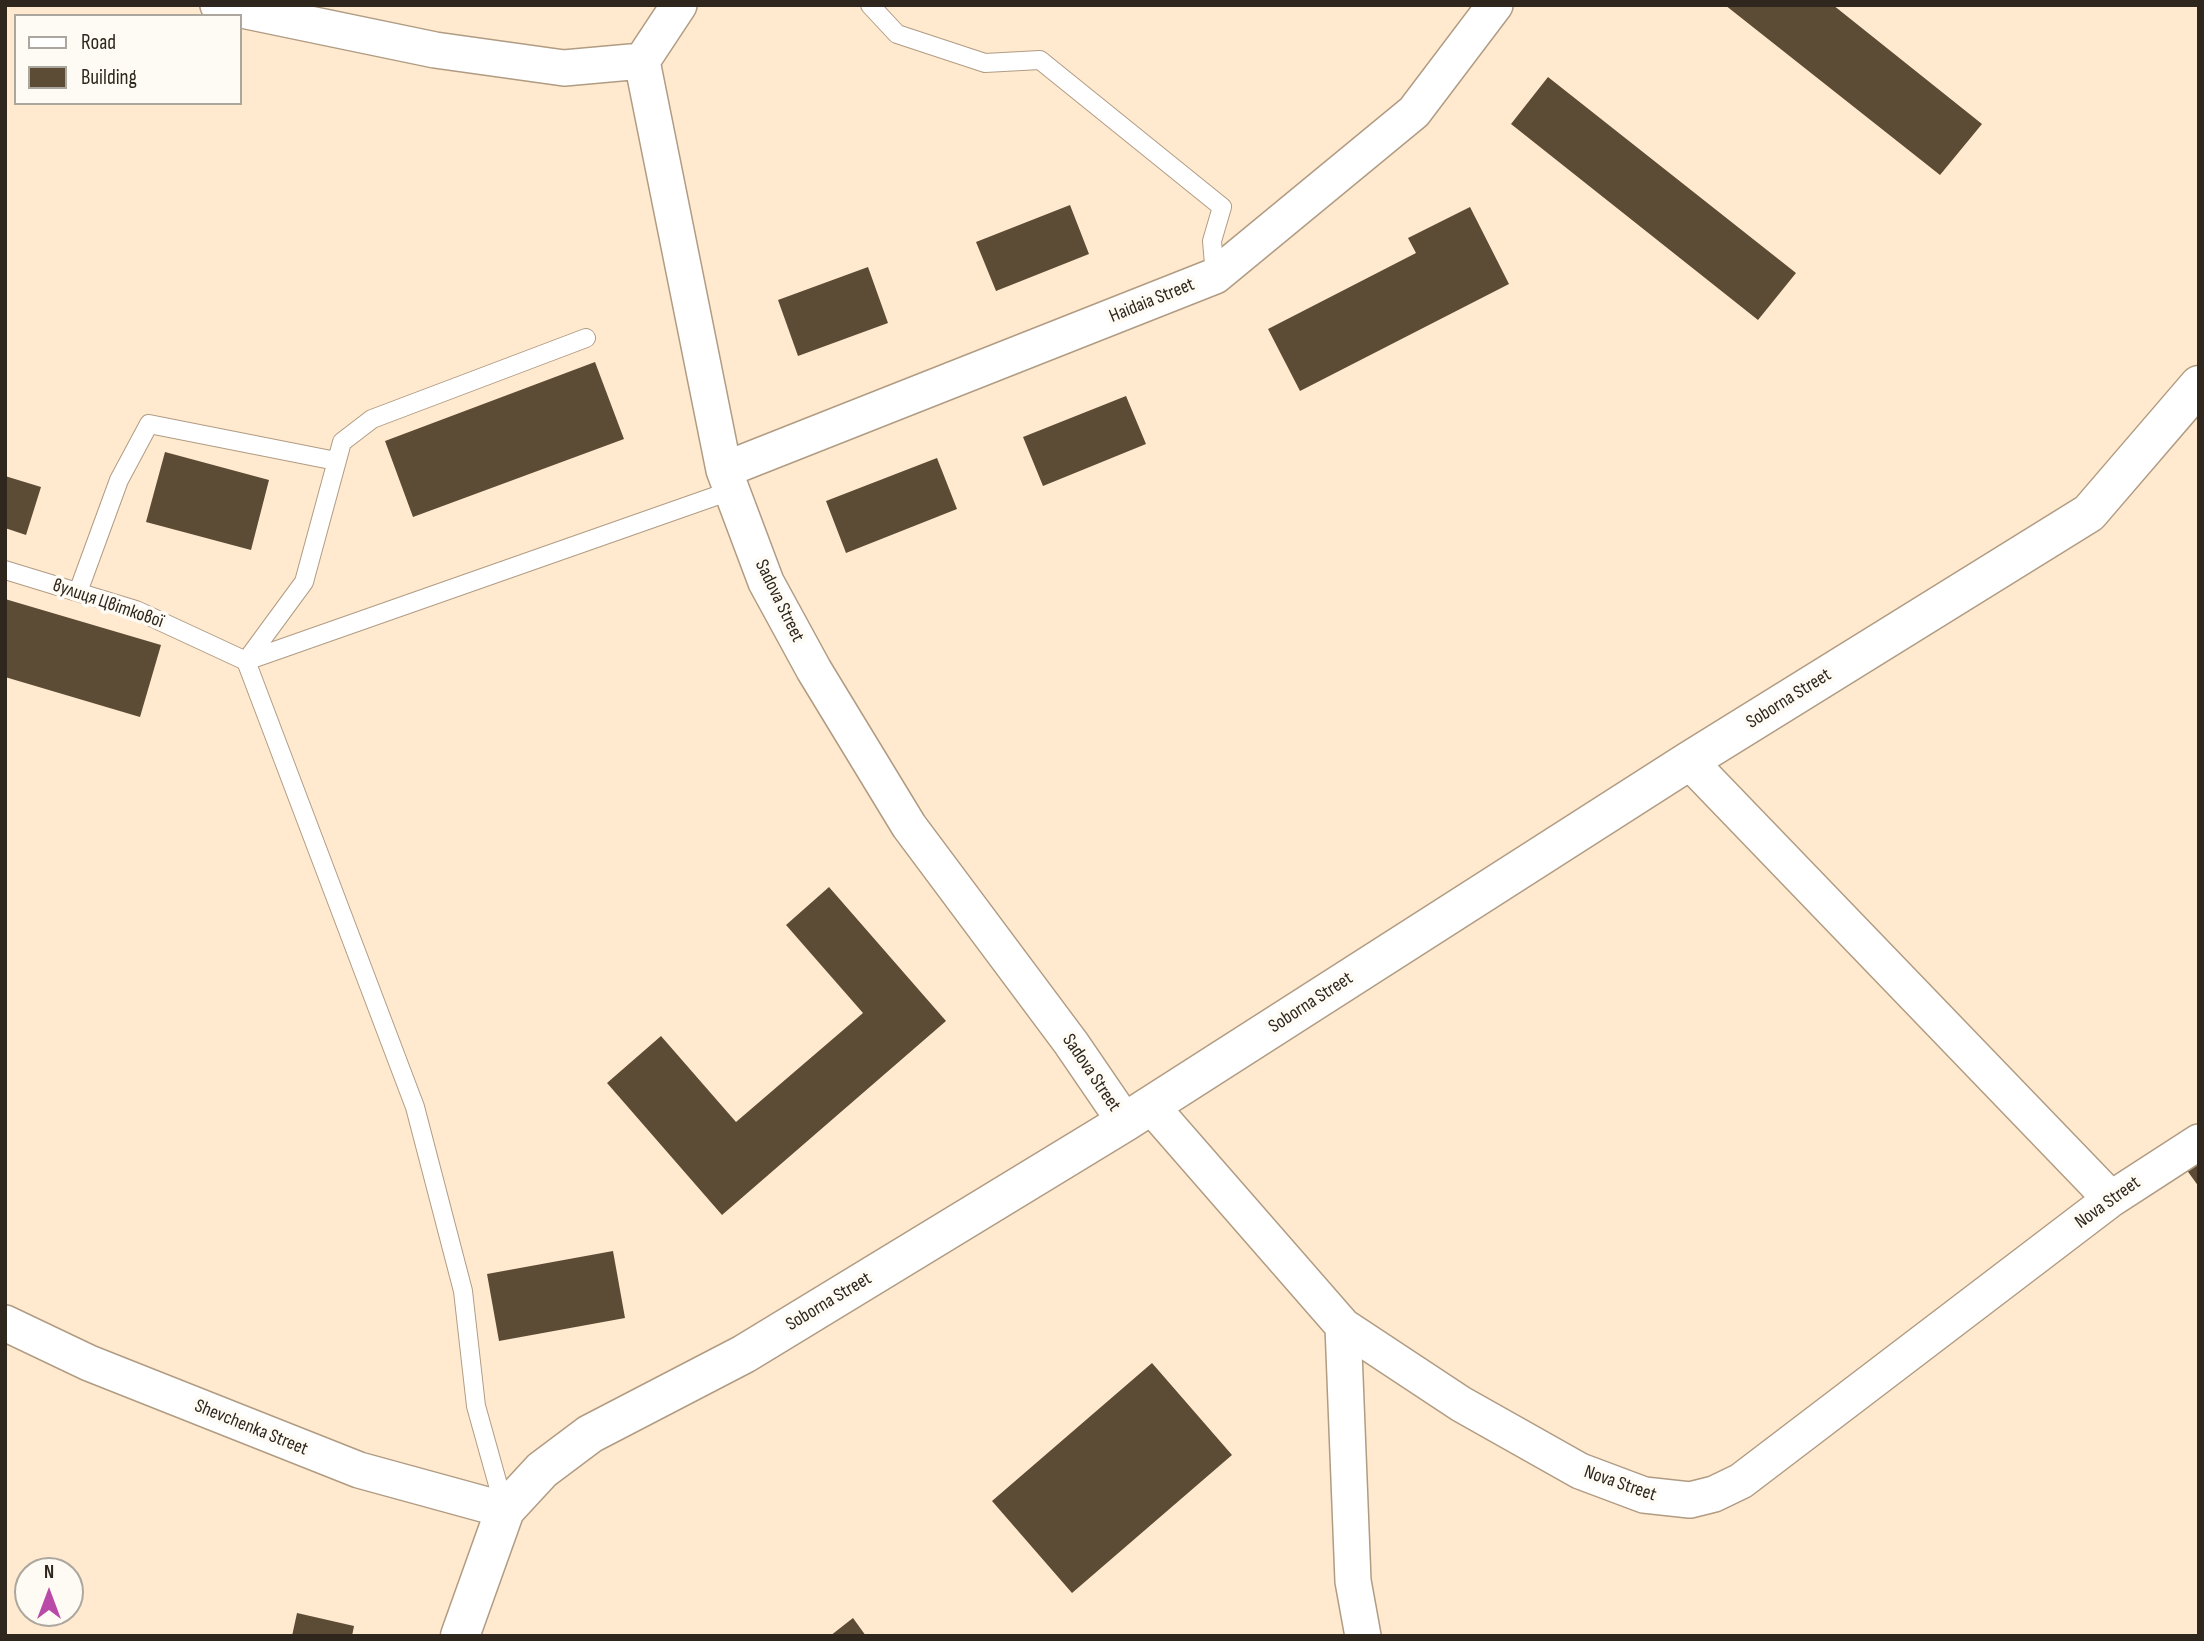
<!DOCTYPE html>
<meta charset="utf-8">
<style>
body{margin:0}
#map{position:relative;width:2204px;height:1641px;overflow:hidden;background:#ffe9cf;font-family:"Sofia Sans Condensed",sans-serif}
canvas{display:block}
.frame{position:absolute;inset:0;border:7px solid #2f271d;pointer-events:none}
.legend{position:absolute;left:14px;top:14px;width:228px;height:91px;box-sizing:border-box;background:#fefaf4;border:2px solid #aba69e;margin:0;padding:9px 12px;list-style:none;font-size:21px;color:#2f271d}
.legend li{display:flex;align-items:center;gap:14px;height:35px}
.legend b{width:35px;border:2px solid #aba69e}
.north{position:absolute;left:14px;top:1557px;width:70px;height:70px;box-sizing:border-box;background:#fefaf4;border:2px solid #aba69e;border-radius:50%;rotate:0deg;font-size:19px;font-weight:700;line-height:28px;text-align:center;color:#2f271d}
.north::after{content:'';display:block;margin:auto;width:24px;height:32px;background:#ba4aa7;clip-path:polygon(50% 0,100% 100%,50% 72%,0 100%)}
</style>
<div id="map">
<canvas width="2204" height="1641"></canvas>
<div class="frame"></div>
<ul class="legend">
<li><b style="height:9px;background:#fff"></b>Road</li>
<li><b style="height:19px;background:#5d4c35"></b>Building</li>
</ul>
<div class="north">N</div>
</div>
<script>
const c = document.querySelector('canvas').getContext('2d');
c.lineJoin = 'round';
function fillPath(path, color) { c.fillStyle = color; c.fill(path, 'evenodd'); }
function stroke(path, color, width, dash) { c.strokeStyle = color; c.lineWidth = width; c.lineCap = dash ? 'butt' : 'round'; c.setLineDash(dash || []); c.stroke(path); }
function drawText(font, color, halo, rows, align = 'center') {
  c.font = font + ' "Sofia Sans Condensed",sans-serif'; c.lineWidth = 7; c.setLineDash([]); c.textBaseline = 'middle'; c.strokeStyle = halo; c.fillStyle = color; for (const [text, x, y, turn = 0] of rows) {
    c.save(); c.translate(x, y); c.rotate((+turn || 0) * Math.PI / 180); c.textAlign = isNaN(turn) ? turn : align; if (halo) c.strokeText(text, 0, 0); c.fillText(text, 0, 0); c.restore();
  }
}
fillPath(new Path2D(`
 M 1725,5 L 1833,5 L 1982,124 L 1940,175 Z
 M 1548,77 L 1796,273 L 1758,320 L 1511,124 Z
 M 1070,205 L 1089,254 L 996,291 L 976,242 Z
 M 1470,207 L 1509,284 L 1300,391 L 1268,329 L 1416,253 L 1408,238 Z
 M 868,267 L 888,323 L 798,356 L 778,300 Z
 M 595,362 L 624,439 L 413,517 L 385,441 Z
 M 1126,396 L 1146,444 L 1043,486 L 1023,437 Z
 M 165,452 L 269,480 L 251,550 L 146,522 Z
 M 937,458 L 957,509 L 846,553 L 826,501 Z
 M 5,476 L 41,487 L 26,535 L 5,528 Z
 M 5,599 L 161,645 L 140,717 L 5,677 Z
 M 829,887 L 946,1021 L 722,1215 L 607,1083 L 661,1036 L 736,1122 L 863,1013 L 786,925 Z
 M 2199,1160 L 2199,1187 L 2186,1169 Z
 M 613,1251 L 625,1318 L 499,1341 L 487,1274 Z
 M 1152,1363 L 1232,1455 L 1072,1593 L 992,1501 Z
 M 297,1613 L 354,1626 L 352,1636 L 292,1636 Z
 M 853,1618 L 866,1636 L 830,1636 Z`), '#5d4c35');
const lane = new Path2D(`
 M 870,5 L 897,34 L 985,63 L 1040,60 L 1222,207 L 1212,241 L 1215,276
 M 5,570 L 136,610 L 246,661 L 304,582 L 342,442 L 372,419 L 586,338
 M 78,592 L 119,480 L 149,424 L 336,461
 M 505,1510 L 476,1406 L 463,1291 L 415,1107 L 246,661 L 733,490`);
const street = new Path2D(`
 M 218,5 L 435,50 L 564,68 L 642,61
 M 679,5 L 642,61 L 724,470 L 766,582 L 814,670 L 909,826 L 1071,1043 L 1125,1122
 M 724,470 L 1215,276 L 1414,112 L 1495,5
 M 1689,761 L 2111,1199
 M 1151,1106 L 1343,1326 L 1461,1404 L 1580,1471 L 1644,1495 L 1690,1500 L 1714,1494 L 1741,1481 L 2111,1199 L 2199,1142
 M 5,1323 L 89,1363 L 359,1470 L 505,1510
 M 1343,1326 L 1353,1581 L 1363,1636`);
const secondary = new Path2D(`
 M 460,1636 L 505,1510 L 542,1470 L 590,1434 L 744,1354 L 1125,1122 L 1689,761 L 2089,513 L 2199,385`);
stroke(lane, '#b09c83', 20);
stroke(street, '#b09c83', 38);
stroke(secondary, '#b09c83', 41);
stroke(lane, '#fff', 18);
stroke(street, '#fff', 35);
stroke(secondary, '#fff', 38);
drawText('19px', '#2f271d', '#fefaf4', [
 ["Haidaia Street",1152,301,-22],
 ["Sadova Street",779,601,64],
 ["вулиця Цвіткової",108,604,19],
 ["Soborna Street",1789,699,-32],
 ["Soborna Street",1311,1003,-33],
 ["Sadova Street",1091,1073,56],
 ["Nova Street",2108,1203,-36],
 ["Soborna Street",829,1302,-31],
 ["Shevchenka Street",251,1428,22],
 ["Nova Street",1620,1484,19]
]);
</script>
